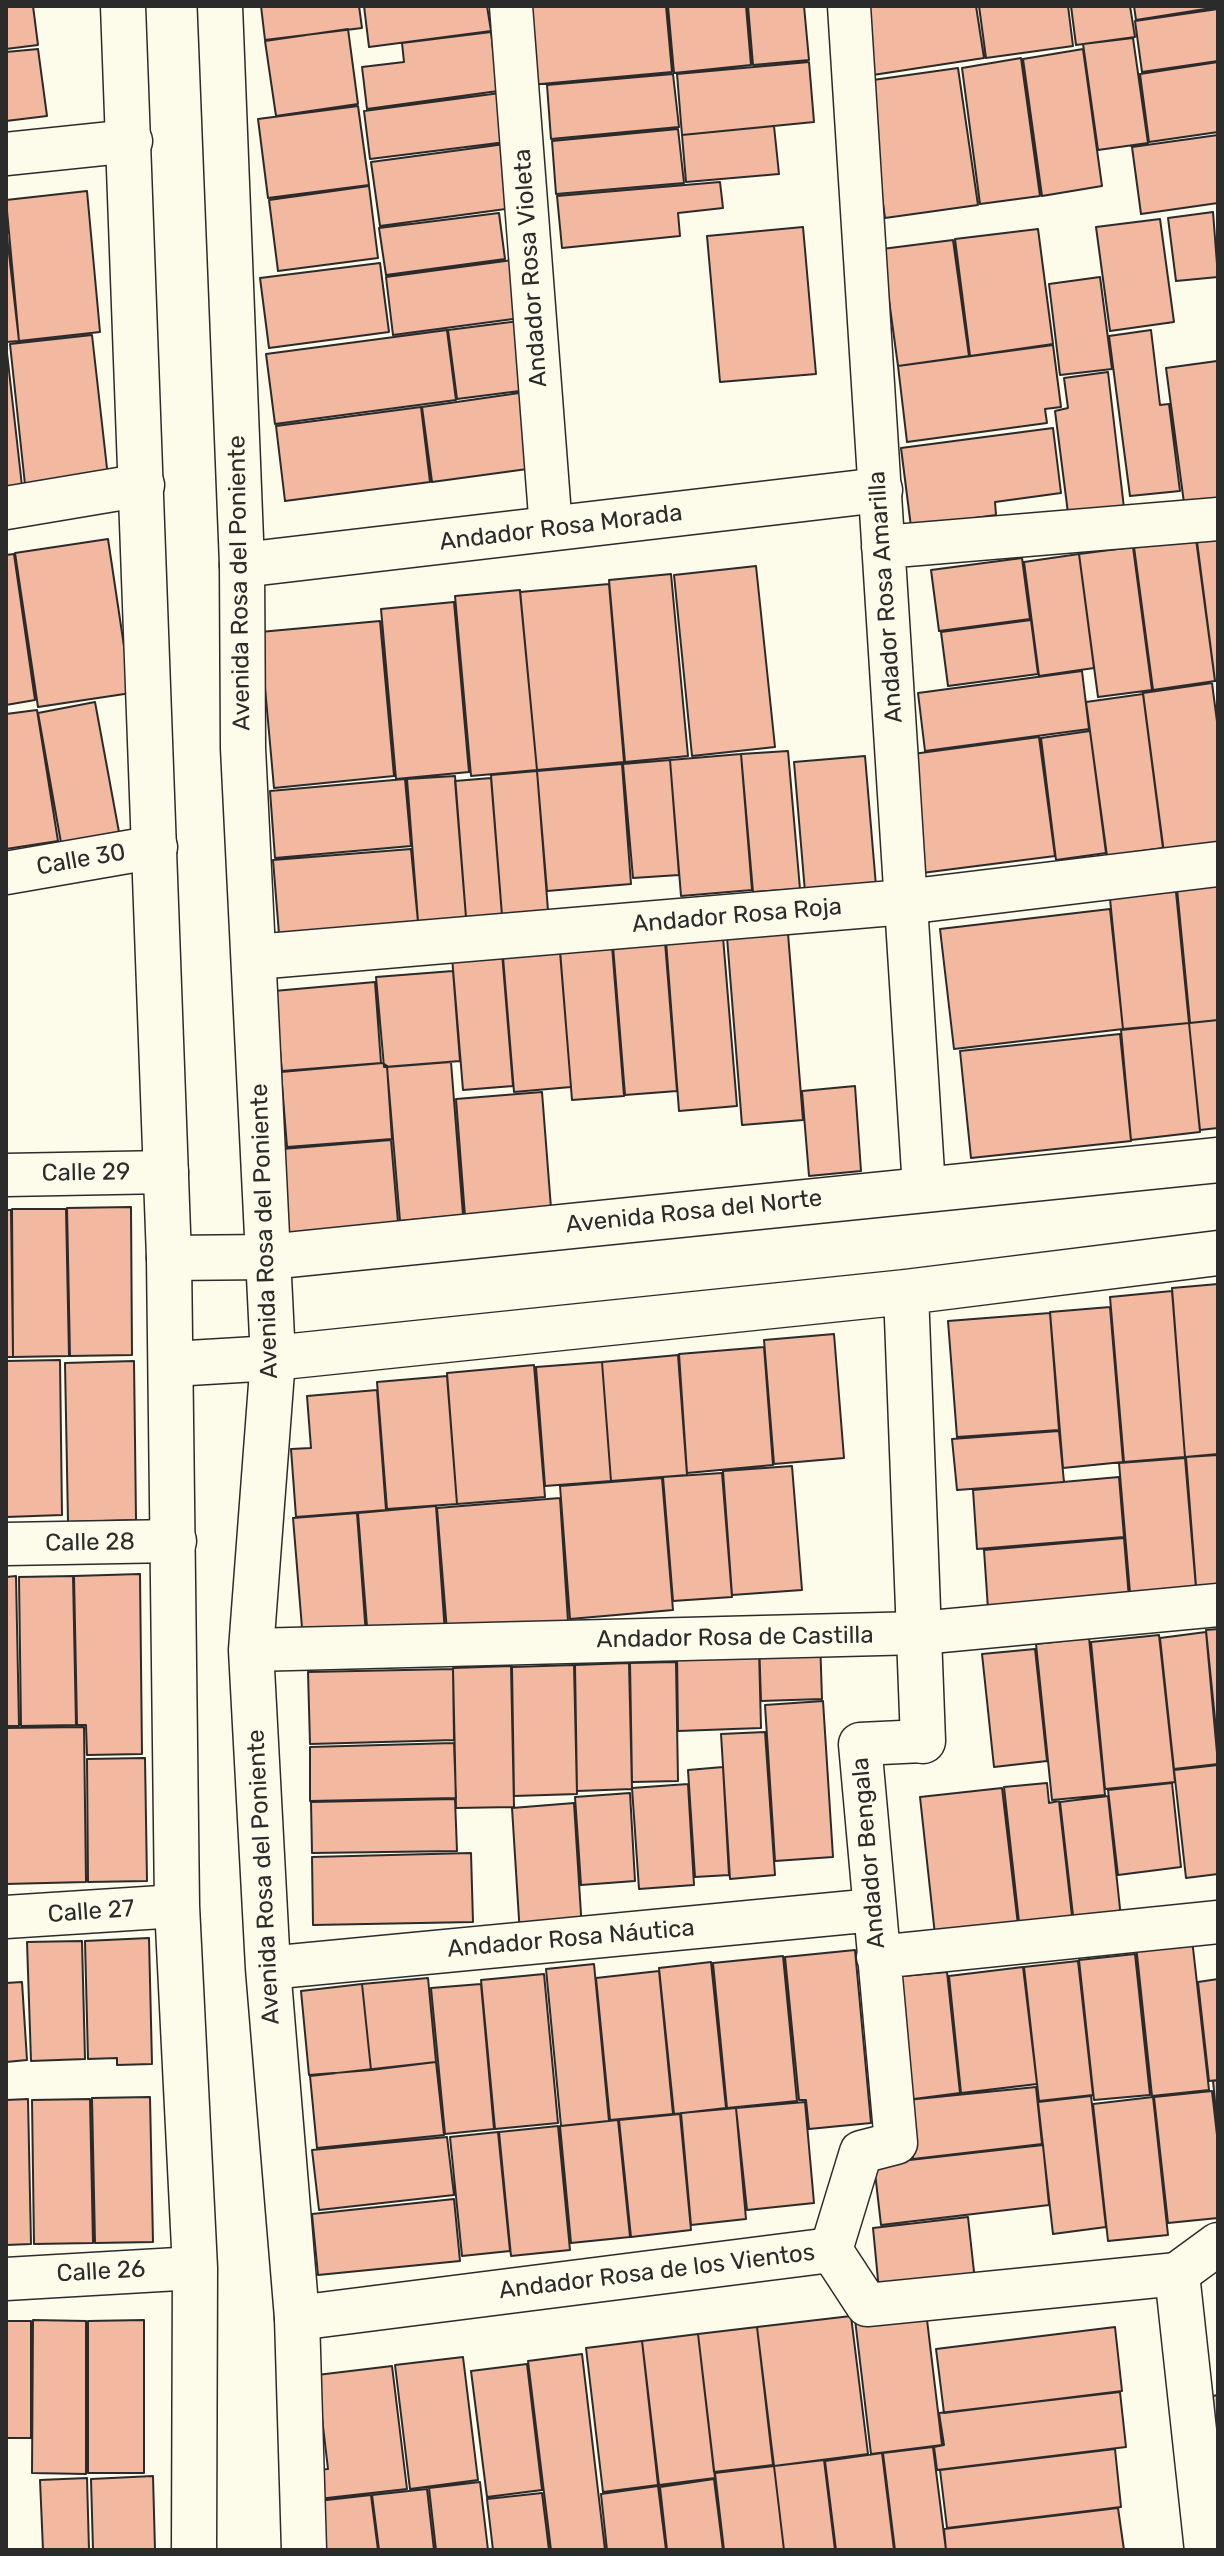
<!DOCTYPE html>
<meta charset="utf-8">
<style>
body{margin:0}
#map{position:relative;width:1224px;height:2556px;overflow:hidden;background:#fdfbea;font-family:Rubik,sans-serif}
canvas{display:block}
.frame{position:absolute;inset:0;border:8px solid #2b2b2b;pointer-events:none}
</style>
<div id="map">
<canvas width="1224" height="2556"></canvas>
<div class="frame"></div>
</div>
<script>
const c = document.querySelector('canvas').getContext('2d');
c.lineJoin = 'round';
function fillPath(path, color) { c.fillStyle = color; c.fill(path, 'evenodd'); }
function stroke(path, color, width, dash) { c.strokeStyle = color; c.lineWidth = width; c.lineCap = dash ? 'butt' : 'round'; c.setLineDash(dash || []); c.stroke(path); }
function drawText(font, color, halo, rows, align = 'center') {
  c.font = font + ' Rubik,sans-serif'; c.lineWidth = 6; c.setLineDash([]); c.textBaseline = 'middle'; c.strokeStyle = halo; c.fillStyle = color; for (const [text, x, y, turn = 0] of rows) {
    c.save(); c.translate(x, y); c.rotate((+turn || 0) * Math.PI / 180); c.textAlign = isNaN(turn) ? turn : align; if (halo) c.strokeText(text, 0, 0); c.fillText(text, 0, 0); c.restore();
  }
}
const building = new Path2D(`
 M 6,6 L 33,6 L 38,45 L 6,49 Z
 M 261,6 L 359,6 L 362,28 L 265,40 Z
 M 364,6 L 487,6 L 491,31 L 369,47 Z
 M 523,6 L 666,6 L 672,72 L 530,85 Z
 M 668,6 L 746,6 L 751,65 L 674,73 Z
 M 748,6 L 804,6 L 809,60 L 753,65 Z
 M 863,6 L 976,6 L 984,58 L 873,75 Z
 M 979,6 L 1068,6 L 1073,46 L 986,58 Z
 M 1071,6 L 1130,6 L 1135,37 L 1076,45 Z
 M 1134,6 L 1218,6 L 1218,7 L 1136,20 Z
 M 1218,9 L 1218,61 L 1142,72 L 1135,21 Z
 M 348,29 L 358,104 L 276,116 L 265,41 Z
 M 491,32 L 498,91 L 367,109 L 362,67 L 404,62 L 402,43 Z
 M 1133,38 L 1148,143 L 1098,150 L 1083,44 Z
 M 38,49 L 47,116 L 6,121 L 6,52 Z
 M 1083,49 L 1102,186 L 1042,196 L 1023,59 Z
 M 1021,58 L 1040,196 L 980,204 L 962,68 Z
 M 809,62 L 814,122 L 682,135 L 677,74 Z
 M 1218,62 L 1218,132 L 1149,142 L 1140,74 Z
 M 958,68 L 978,205 L 885,218 L 866,81 Z
 M 673,74 L 679,127 L 551,139 L 547,85 Z
 M 500,93 L 506,142 L 370,159 L 364,111 Z
 M 358,106 L 369,185 L 268,198 L 258,119 Z
 M 774,126 L 779,174 L 686,182 L 682,135 Z
 M 678,129 L 684,183 L 556,194 L 552,141 Z
 M 1218,135 L 1218,203 L 1141,214 L 1132,147 Z
 M 505,144 L 513,208 L 380,226 L 371,162 Z
 M 720,182 L 723,208 L 678,213 L 680,236 L 562,248 L 557,196 Z
 M 369,186 L 378,258 L 278,271 L 269,200 Z
 M 87,191 L 100,332 L 19,341 L 6,200 Z
 M 1213,212 L 1218,277 L 1176,281 L 1168,218 Z
 M 499,213 L 505,259 L 386,275 L 379,228 Z
 M 1160,219 L 1174,322 L 1110,331 L 1096,227 Z
 M 6,227 L 19,341 L 6,342 Z
 M 803,227 L 816,374 L 720,382 L 707,236 Z
 M 1038,229 L 1053,344 L 970,356 L 955,239 Z
 M 953,240 L 969,356 L 898,366 L 882,249 Z
 M 520,259 L 528,317 L 393,335 L 386,277 Z
 M 380,263 L 389,332 L 269,348 L 260,278 Z
 M 1100,277 L 1112,369 L 1060,375 L 1049,284 Z
 M 527,320 L 535,389 L 457,399 L 448,330 Z
 M 447,330 L 456,400 L 275,424 L 266,354 Z
 M 1151,330 L 1160,405 L 1169,404 L 1180,491 L 1130,496 L 1109,336 Z
 M 92,335 L 109,486 L 26,494 L 10,344 Z
 M 6,344 L 23,495 L 6,497 Z
 M 1053,345 L 1061,407 L 1045,409 L 1047,423 L 907,442 L 898,366 Z
 M 1217,361 L 1218,498 L 1184,503 L 1166,368 Z
 M 1108,372 L 1124,508 L 1068,513 L 1055,411 L 1068,408 L 1064,378 Z
 M 533,391 L 542,467 L 432,482 L 422,407 Z
 M 421,407 L 430,482 L 285,501 L 276,426 Z
 M 1053,428 L 1061,493 L 995,502 L 996,515 L 911,527 L 901,448 Z
 M 1218,531 L 1218,681 L 1215,681 L 1196,534 Z
 M 108,539 L 131,693 L 38,707 L 15,553 Z
 M 1196,539 L 1215,681 L 1153,690 L 1134,547 Z
 M 1133,547 L 1152,690 L 1098,697 L 1079,554 Z
 M 14,554 L 35,700 L 6,705 L 6,555 Z
 M 1079,554 L 1094,668 L 1039,676 L 1024,562 Z
 M 1022,558 L 1030,619 L 939,631 L 931,570 Z
 M 756,566 L 775,747 L 692,756 L 674,575 Z
 M 671,574 L 688,756 L 625,762 L 609,580 Z
 M 609,584 L 624,762 L 537,770 L 520,592 Z
 M 520,590 L 537,770 L 471,776 L 455,596 Z
 M 454,602 L 469,772 L 396,779 L 381,609 Z
 M 1031,620 L 1038,674 L 948,686 L 941,632 Z
 M 380,621 L 394,776 L 274,788 L 260,632 Z
 M 1082,671 L 1089,729 L 925,751 L 918,693 Z
 M 1212,683 L 1218,729 L 1218,847 L 1164,853 L 1143,693 Z
 M 1143,694 L 1163,848 L 1107,856 L 1086,702 Z
 M 95,702 L 121,843 L 63,854 L 38,713 Z
 M 37,710 L 58,841 L 6,849 L 6,714 Z
 M 1090,731 L 1106,853 L 1056,860 L 1041,738 Z
 M 1039,737 L 1055,856 L 914,874 L 898,756 Z
 M 788,751 L 800,889 L 753,892 L 741,754 Z
 M 741,754 L 752,890 L 681,896 L 670,760 Z
 M 865,756 L 876,886 L 805,892 L 794,762 Z
 M 670,760 L 679,875 L 633,878 L 623,764 Z
 M 622,764 L 631,884 L 547,891 L 537,771 Z
 M 537,771 L 549,923 L 503,928 L 491,775 Z
 M 455,776 L 467,930 L 419,934 L 407,779 Z
 M 491,778 L 503,928 L 467,930 L 455,781 Z
 M 405,779 L 411,846 L 275,858 L 270,791 Z
 M 411,849 L 418,922 L 279,934 L 273,860 Z
 M 1218,874 L 1218,1020 L 1190,1023 L 1176,878 Z
 M 1175,882 L 1189,1023 L 1123,1029 L 1109,889 Z
 M 1110,909 L 1123,1029 L 954,1049 L 940,929 Z
 M 787,921 L 803,1120 L 742,1125 L 726,925 Z
 M 723,937 L 737,1106 L 679,1111 L 666,941 Z
 M 665,942 L 677,1091 L 625,1095 L 613,946 Z
 M 612,946 L 624,1096 L 572,1100 L 560,950 Z
 M 560,952 L 571,1087 L 514,1092 L 503,957 Z
 M 502,953 L 513,1086 L 463,1090 L 452,957 Z
 M 453,971 L 460,1061 L 384,1067 L 376,977 Z
 M 375,982 L 381,1063 L 282,1071 L 274,991 Z
 M 1218,1020 L 1218,1128 L 1200,1130 L 1189,1023 Z
 M 1189,1023 L 1200,1132 L 1131,1140 L 1121,1030 Z
 M 1120,1034 L 1131,1141 L 971,1158 L 960,1051 Z
 M 451,1062 L 463,1215 L 400,1221 L 387,1067 Z
 M 383,1063 L 387,1066 L 392,1139 L 287,1147 L 281,1072 Z
 M 855,1086 L 861,1171 L 809,1176 L 802,1091 Z
 M 542,1092 L 551,1208 L 465,1216 L 456,1099 Z
 M 391,1140 L 399,1234 L 290,1244 L 282,1149 Z
 M 131,1207 L 132,1355 L 70,1356 L 67,1208 Z
 M 12,1209 L 66,1209 L 69,1356 L 13,1357 Z
 M 6,1210 L 11,1210 L 13,1357 L 6,1357 Z
 M 1218,1284 L 1218,1454 L 1185,1457 L 1172,1288 Z
 M 1172,1291 L 1185,1457 L 1124,1462 L 1110,1297 Z
 M 1110,1307 L 1123,1462 L 1063,1468 L 1050,1312 Z
 M 1050,1313 L 1059,1430 L 957,1437 L 948,1321 Z
 M 834,1334 L 844,1458 L 774,1464 L 764,1340 Z
 M 764,1347 L 773,1465 L 687,1473 L 679,1354 Z
 M 678,1355 L 687,1475 L 611,1481 L 602,1362 Z
 M 60,1360 L 62,1515 L 6,1517 L 6,1361 Z
 M 134,1361 L 136,1520 L 68,1522 L 65,1363 Z
 M 602,1362 L 611,1481 L 545,1486 L 536,1367 Z
 M 534,1365 L 545,1497 L 457,1504 L 447,1373 Z
 M 447,1376 L 457,1504 L 387,1509 L 377,1382 Z
 M 377,1390 L 386,1510 L 296,1517 L 291,1449 L 311,1448 L 307,1396 Z
 M 1059,1431 L 1064,1482 L 957,1490 L 952,1439 Z
 M 1218,1455 L 1218,1597 L 1197,1599 L 1186,1457 Z
 M 1185,1458 L 1196,1588 L 1130,1593 L 1119,1463 Z
 M 792,1466 L 802,1590 L 732,1595 L 723,1471 Z
 M 722,1473 L 732,1597 L 673,1601 L 663,1477 Z
 M 1119,1477 L 1124,1537 L 977,1549 L 973,1490 Z
 M 662,1478 L 673,1610 L 570,1619 L 560,1486 Z
 M 560,1498 L 568,1621 L 447,1631 L 437,1508 Z
 M 436,1506 L 445,1633 L 368,1639 L 358,1513 Z
 M 357,1513 L 366,1635 L 303,1640 L 293,1518 Z
 M 1124,1538 L 1129,1598 L 988,1609 L 984,1550 Z
 M 140,1574 L 142,1754 L 87,1755 L 86,1725 L 77,1725 L 74,1576 Z
 M 16,1576 L 19,1726 L 6,1726 L 6,1577 Z
 M 73,1576 L 76,1725 L 21,1726 L 19,1577 Z
 M 1218,1629 L 1218,1749 L 1206,1630 Z
 M 1206,1632 L 1218,1764 L 1174,1769 L 1160,1638 Z
 M 1159,1635 L 1175,1782 L 1105,1789 L 1091,1642 Z
 M 820,1638 L 822,1699 L 761,1701 L 759,1640 Z
 M 1089,1638 L 1105,1795 L 1052,1800 L 1036,1644 Z
 M 1035,1649 L 1047,1761 L 994,1767 L 982,1654 Z
 M 759,1650 L 761,1728 L 678,1731 L 677,1653 Z
 M 676,1662 L 678,1781 L 632,1782 L 630,1663 Z
 M 629,1663 L 632,1789 L 577,1791 L 575,1665 Z
 M 574,1665 L 577,1794 L 514,1796 L 512,1667 Z
 M 511,1666 L 514,1807 L 456,1808 L 453,1668 Z
 M 453,1669 L 454,1740 L 310,1744 L 308,1672 Z
 M 823,1701 L 833,1857 L 775,1861 L 765,1705 Z
 M 84,1727 L 86,1882 L 6,1884 L 6,1728 Z
 M 765,1732 L 775,1875 L 730,1879 L 721,1734 Z
 M 454,1743 L 456,1798 L 310,1801 L 310,1747 Z
 M 145,1758 L 147,1881 L 88,1882 L 87,1759 Z
 M 1218,1765 L 1218,1874 L 1186,1878 L 1174,1770 Z
 M 723,1767 L 729,1875 L 695,1877 L 688,1770 Z
 M 1047,1783 L 1049,1803 L 1059,1801 L 1073,1925 L 1020,1931 L 1004,1787 Z
 M 1172,1783 L 1181,1867 L 1118,1875 L 1108,1790 Z
 M 688,1784 L 694,1885 L 639,1889 L 632,1788 Z
 M 1002,1788 L 1018,1925 L 935,1935 L 920,1797 Z
 M 630,1793 L 635,1881 L 581,1885 L 575,1797 Z
 M 1108,1796 L 1121,1918 L 1074,1924 L 1060,1802 Z
 M 455,1799 L 457,1851 L 312,1853 L 311,1802 Z
 M 574,1803 L 582,1930 L 520,1935 L 512,1808 Z
 M 471,1853 L 473,1922 L 313,1925 L 312,1857 Z
 M 149,1938 L 152,2064 L 117,2065 L 117,2058 L 88,2059 L 85,1941 Z
 M 1192,1939 L 1209,2090 L 1152,2096 L 1136,1945 Z
 M 82,1941 L 85,2059 L 31,2061 L 27,1942 Z
 M 855,1950 L 871,2123 L 809,2129 L 806,2100 L 799,2100 L 785,1957 Z
 M 1135,1954 L 1150,2095 L 1094,2100 L 1079,1960 Z
 M 783,1956 L 797,2101 L 727,2108 L 713,1963 Z
 M 1078,1961 L 1093,2095 L 1039,2101 L 1024,1967 Z
 M 711,1962 L 726,2108 L 674,2114 L 659,1968 Z
 M 594,1964 L 609,2121 L 561,2126 L 546,1969 Z
 M 1023,1967 L 1037,2084 L 961,2093 L 949,1976 Z
 M 659,1971 L 673,2114 L 610,2120 L 596,1978 Z
 M 947,1972 L 960,2093 L 906,2100 L 892,1977 Z
 M 544,1974 L 558,2123 L 495,2129 L 481,1980 Z
 M 428,1978 L 436,2062 L 371,2070 L 362,1984 Z
 M 1218,1979 L 1218,2080 L 1209,2081 L 1198,1982 Z
 M 22,1982 L 27,2060 L 6,2062 L 6,1983 Z
 M 362,1984 L 371,2070 L 309,2075 L 301,1991 Z
 M 481,1984 L 494,2129 L 445,2134 L 431,1988 Z
 M 436,2062 L 444,2135 L 317,2148 L 310,2076 Z
 M 1218,2080 L 1218,2131 L 1213,2081 Z
 M 1036,2087 L 1042,2144 L 913,2159 L 907,2100 Z
 M 1212,2091 L 1218,2144 L 1218,2218 L 1168,2223 L 1154,2097 Z
 M 1091,2096 L 1106,2227 L 1053,2234 L 1038,2102 Z
 M 150,2097 L 153,2242 L 95,2243 L 92,2098 Z
 M 1153,2097 L 1168,2235 L 1108,2241 L 1093,2104 Z
 M 28,2099 L 31,2244 L 6,2245 L 6,2100 Z
 M 90,2099 L 93,2243 L 34,2244 L 32,2100 Z
 M 805,2102 L 814,2203 L 747,2210 L 736,2108 Z
 M 736,2108 L 746,2219 L 691,2225 L 681,2113 Z
 M 680,2114 L 691,2230 L 631,2237 L 619,2120 Z
 M 618,2120 L 630,2237 L 571,2243 L 560,2126 Z
 M 558,2126 L 570,2250 L 511,2256 L 499,2132 Z
 M 498,2132 L 510,2251 L 462,2256 L 450,2137 Z
 M 447,2137 L 454,2195 L 319,2210 L 312,2150 Z
 M 1043,2145 L 1049,2205 L 881,2225 L 874,2164 Z
 M 454,2199 L 460,2261 L 318,2275 L 312,2214 Z
 M 968,2217 L 976,2290 L 880,2301 L 873,2228 Z
 M 925,2303 L 942,2445 L 871,2454 L 854,2311 Z
 M 851,2316 L 868,2454 L 774,2466 L 757,2327 Z
 M 33,2320 L 86,2321 L 86,2474 L 32,2473 Z
 M 144,2320 L 144,2473 L 88,2473 L 88,2321 Z
 M 6,2321 L 31,2321 L 31,2438 L 6,2438 Z
 M 757,2327 L 773,2465 L 714,2472 L 698,2334 Z
 M 1115,2327 L 1122,2391 L 944,2413 L 936,2349 Z
 M 698,2334 L 715,2478 L 659,2485 L 642,2341 Z
 M 642,2341 L 658,2485 L 603,2492 L 586,2348 Z
 M 582,2354 L 605,2550 L 551,2550 L 528,2361 Z
 M 463,2357 L 478,2480 L 410,2489 L 395,2365 Z
 M 527,2364 L 542,2490 L 487,2497 L 471,2371 Z
 M 392,2366 L 407,2489 L 318,2499 L 315,2470 L 328,2469 L 317,2375 Z
 M 1120,2392 L 1126,2447 L 937,2470 L 934,2447 L 944,2445 L 939,2413 Z
 M 1218,2395 L 1218,2472 L 1207,2397 Z
 M 933,2447 L 946,2550 L 895,2550 L 883,2453 Z
 M 1115,2449 L 1121,2507 L 947,2528 L 940,2470 Z
 M 882,2453 L 894,2550 L 836,2550 L 825,2461 Z
 M 824,2460 L 835,2550 L 784,2550 L 774,2466 Z
 M 774,2466 L 784,2550 L 724,2550 L 715,2473 Z
 M 153,2476 L 155,2550 L 93,2550 L 91,2479 Z
 M 87,2478 L 89,2550 L 43,2550 L 40,2480 Z
 M 714,2479 L 723,2550 L 667,2550 L 660,2487 Z
 M 480,2482 L 488,2550 L 436,2550 L 429,2488 Z
 M 658,2486 L 666,2550 L 607,2550 L 601,2494 Z
 M 427,2489 L 434,2550 L 379,2550 L 372,2495 Z
 M 542,2493 L 549,2550 L 493,2550 L 487,2499 Z
 M 371,2495 L 378,2550 L 324,2550 L 318,2501 Z
 M 1118,2508 L 1124,2550 L 946,2550 L 944,2529 Z`);
fillPath(building, '#f2b8a0');
stroke(building, '#2b2b2b', 2);
const pedestrian = new Path2D(`
 M 511,6 L 551,529
 M 849,6 L 924,1188
 M 6,154 L 131,141
 M 6,508 L 143,485
 M 883,547 L 1218,519
 M 6,873 L 156,847
 M 6,1175 L 167,1172
 M 6,1544 L 175,1541
 M 251,1650 L 920,1633 L 1218,1605
 M 923,1741 L 860,1744 L 896,2143 L 861,2152 L 831,2250 L 867,2305 L 1177,2274 L 1218,2244
 M 6,1917 L 177,1906
 M 878,1957 L 1218,1922
 M 268,1968 L 874,1910
 M 6,2279 L 195,2268`);
const minor = new Path2D(`
 M 242,565 L 880,490
 M 255,957 L 905,902 L 1218,864
 M 169,1258 L 268,1257 L 1218,1160
 M 906,1292 L 923,1741
 M 172,1364 L 273,1358 L 906,1292 L 1218,1253
 M 1177,2274 L 1207,2550
 M 297,2318 L 831,2250`);
const tertiary = new Path2D(`
 M 123,6 L 169,1258 L 177,1906 L 195,2268 L 194,2550
 M 220,6 L 242,565 L 243,748 L 273,1358 L 251,1650 L 268,1968 L 297,2318 L 304,2550`);
stroke(pedestrian, '#2b2b2b', 45);
stroke(minor, '#2b2b2b', 47);
stroke(tertiary, '#2b2b2b', 47);
stroke(pedestrian, '#fdfbea', 42);
stroke(minor, '#fdfbea', 44);
stroke(tertiary, '#fdfbea', 44);
drawText('24px', '#2b2b2b', '#fdfbea', [
 ["Andador Rosa Violeta",531,268,-94],
 ["Andador Rosa Morada",561,528,-7],
 ["Avenida Rosa del Poniente",240,583,-91],
 ["Andador Rosa Amarilla",886,597,-94],
 ["Calle 30",81,860,-10],
 ["Andador Rosa Roja",737,916,-5],
 ["Calle 29",86,1173,-1],
 ["Avenida Rosa del Norte",694,1212,-6],
 ["Avenida Rosa del Poniente",265,1231,-92],
 ["Calle 28",90,1543,-1],
 ["Andador Rosa de Castilla",735,1638,-1],
 ["Andador Bengala",869,1853,-95],
 ["Avenida Rosa del Poniente",264,1877,-93],
 ["Calle 27",91,1912,-4],
 ["Andador Rosa Náutica",571,1939,-5],
 ["Calle 26",101,2272,-3],
 ["Andador Rosa de los Vientos",657,2272,-7]
]);
</script>
